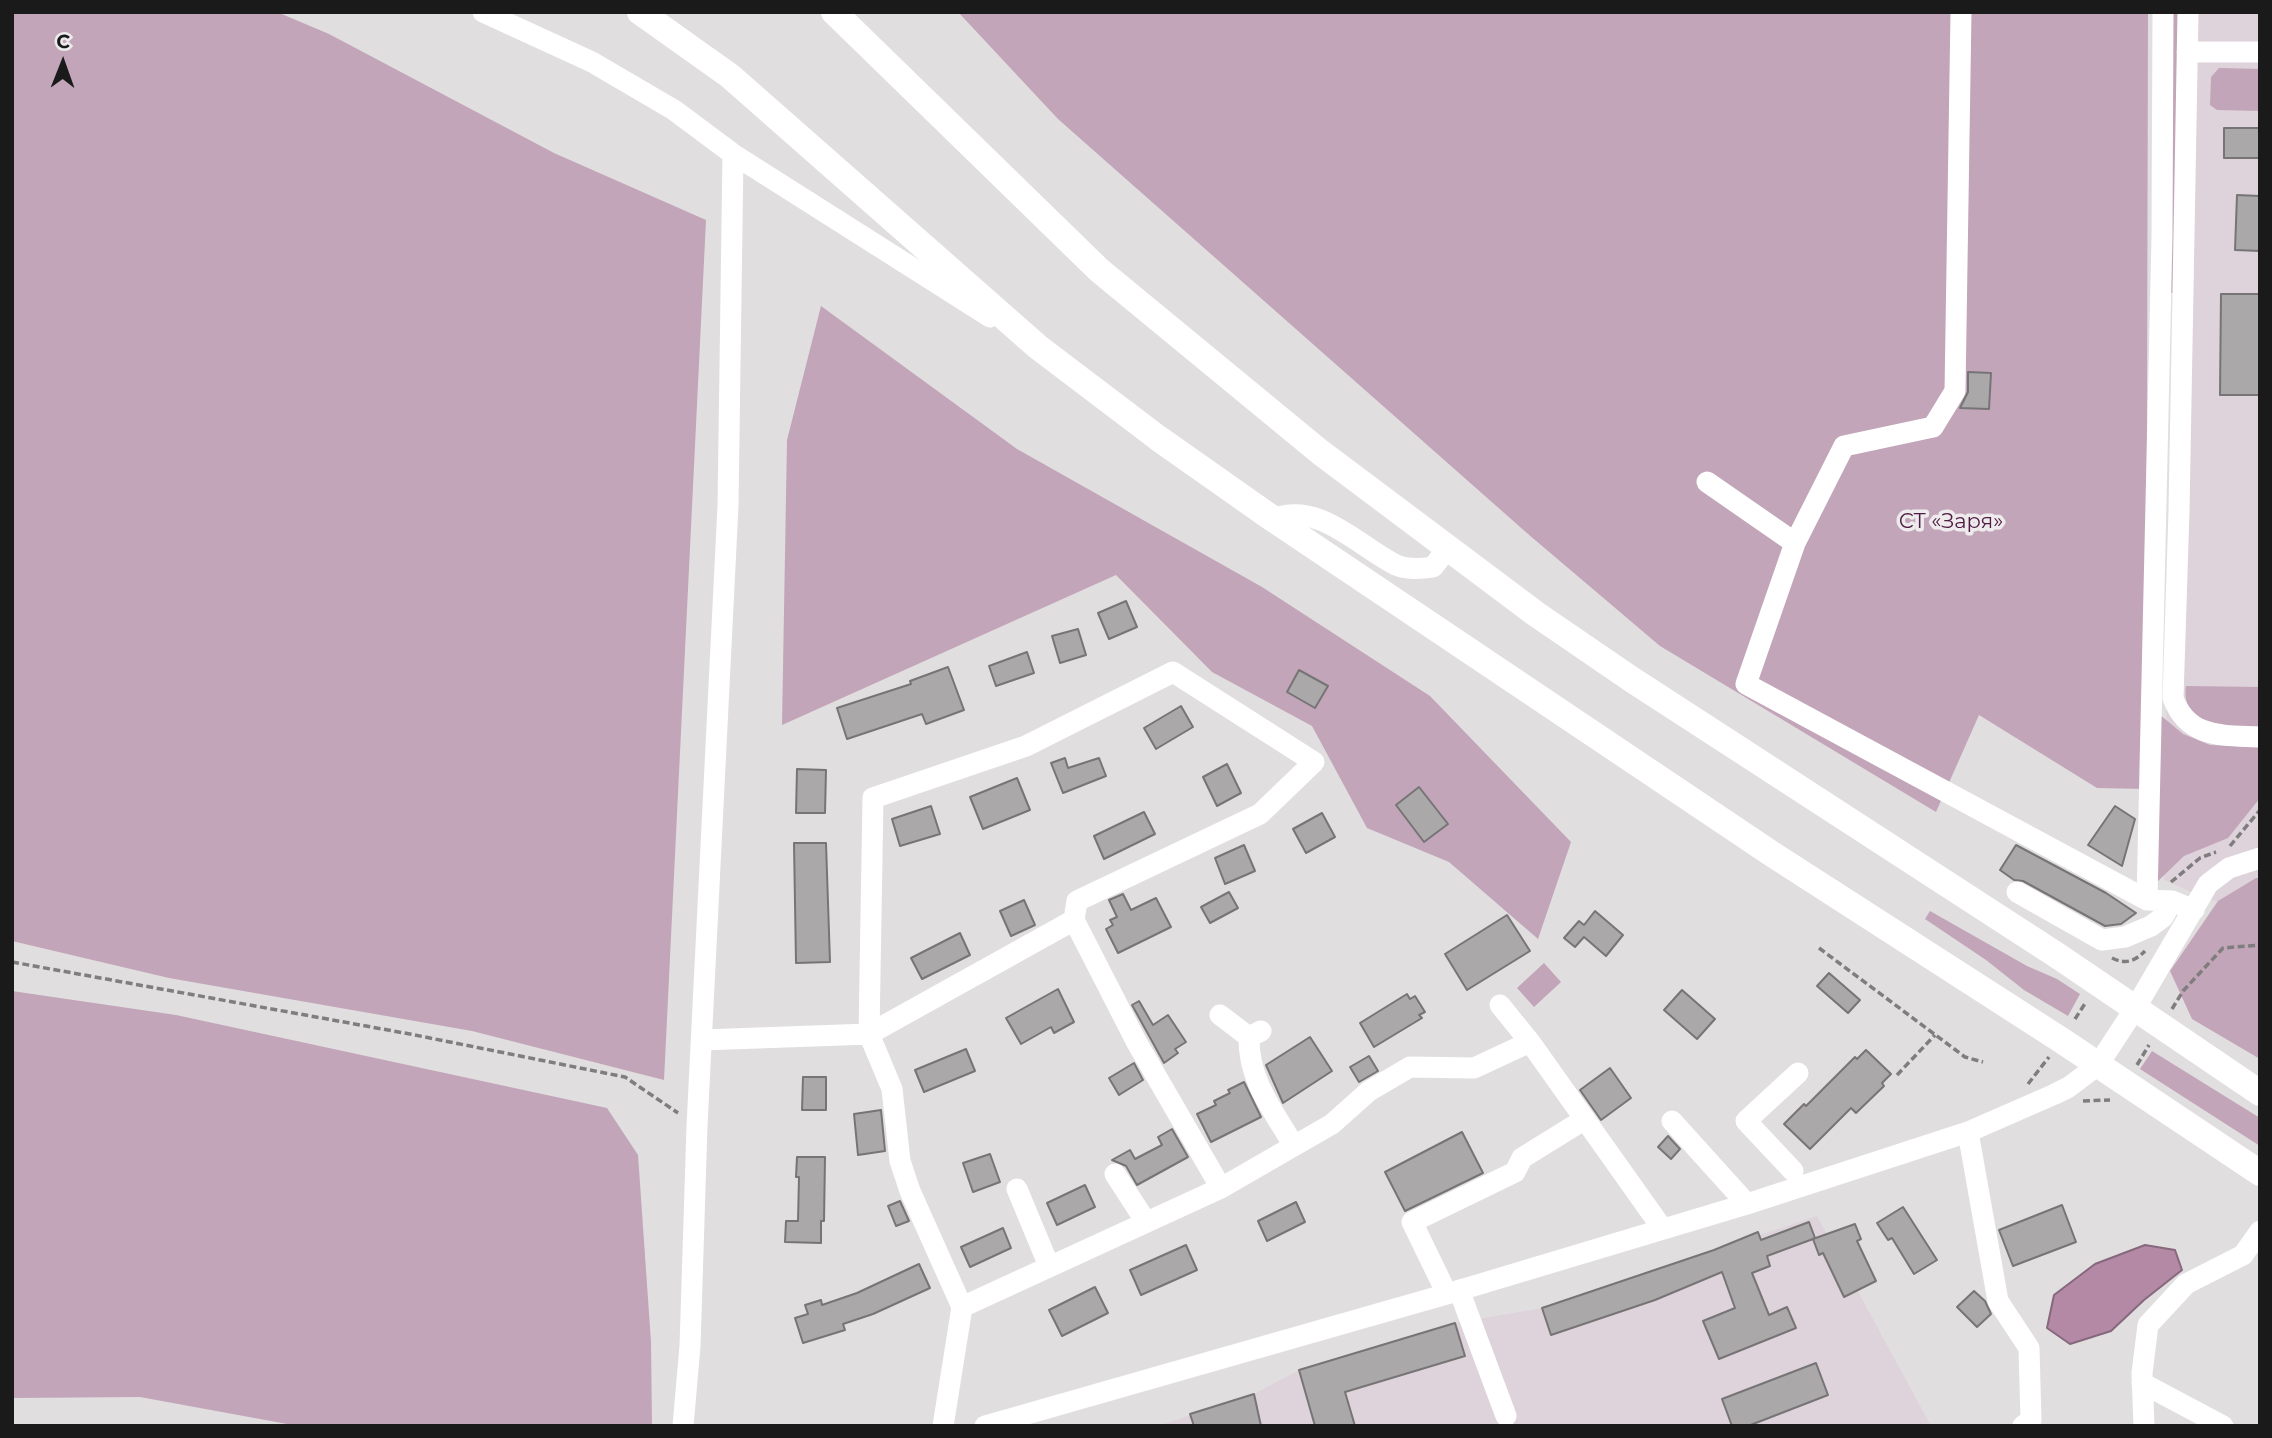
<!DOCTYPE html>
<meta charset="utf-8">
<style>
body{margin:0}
#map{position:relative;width:2272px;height:1438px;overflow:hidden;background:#e1dee0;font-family:Montserrat,sans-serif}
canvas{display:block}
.frame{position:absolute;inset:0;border:14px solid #1b1a1b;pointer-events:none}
.north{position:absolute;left:28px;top:28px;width:70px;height:70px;-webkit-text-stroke:5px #eeebed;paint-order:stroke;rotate:1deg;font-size:19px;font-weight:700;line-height:28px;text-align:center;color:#1b1a1b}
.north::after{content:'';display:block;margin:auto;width:24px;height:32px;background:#1b1a1b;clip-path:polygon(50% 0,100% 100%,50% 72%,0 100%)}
</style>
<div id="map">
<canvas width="2272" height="1438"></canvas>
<div class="frame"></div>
<div class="north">С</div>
</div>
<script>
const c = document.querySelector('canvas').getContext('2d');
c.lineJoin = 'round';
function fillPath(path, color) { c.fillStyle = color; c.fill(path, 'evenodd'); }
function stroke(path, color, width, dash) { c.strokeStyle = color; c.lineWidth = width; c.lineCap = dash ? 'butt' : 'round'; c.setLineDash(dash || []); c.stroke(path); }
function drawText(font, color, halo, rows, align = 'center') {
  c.font = font + ' Montserrat,sans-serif'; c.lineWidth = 7; c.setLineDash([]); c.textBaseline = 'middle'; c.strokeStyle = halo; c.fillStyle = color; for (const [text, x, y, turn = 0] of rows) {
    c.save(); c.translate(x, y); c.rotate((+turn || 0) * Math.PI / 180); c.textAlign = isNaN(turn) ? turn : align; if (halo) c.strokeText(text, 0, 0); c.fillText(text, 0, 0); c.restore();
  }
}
fillPath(new Path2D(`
 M 2176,12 L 2260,12 L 2260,911 L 2210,900 L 2164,880 Z
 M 1817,1216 L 1931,1426 L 1158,1426 L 1254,1394 L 1299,1370 L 1455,1323 L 1542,1308 Z`), '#ded3da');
fillPath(new Path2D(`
 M 12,12 L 277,12 L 329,34 L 554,153 L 706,220 L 664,1080 L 472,1031 L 169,978 L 12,941 Z
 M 958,12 L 2148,12 L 2146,789 L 2097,788 L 1979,715 L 1936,812 L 1660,646 L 1528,534 L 1058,119 Z
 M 2170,12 L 2185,12 L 2180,293 L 2168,293 Z
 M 2219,68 L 2260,69 L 2260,111 L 2217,110 L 2210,105 L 2211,77 Z
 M 821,306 L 1017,449 L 1262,587 L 1430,696 L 1571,842 L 1538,939 L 1449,862 L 1367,828 L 1312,726 L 1212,672 L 1116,575 L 782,725 L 787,440 Z
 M 2186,686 L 2260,687 L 2260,726 C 2230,727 2180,728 2186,686 Z
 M 2159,714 L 2183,734 L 2210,745 L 2260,747 L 2260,798 L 2228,838 L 2184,856 L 2157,882 Z
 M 2256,878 L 2260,878 L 2260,1059 L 2192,1019 L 2170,971 L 2218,901 Z
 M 1930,911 L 2027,966 L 2057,979 L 2080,994 L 2068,1016 L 2024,990 L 1986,960 L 1925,919 Z
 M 1544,963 L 1561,982 L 1534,1007 L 1517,988 Z
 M 12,991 L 176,1015 L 607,1108 L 638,1155 L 651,1342 L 652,1426 L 298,1426 L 140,1397 L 12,1398 Z
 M 2152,1051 L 2260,1118 L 2260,1146 L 2140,1069 Z`), '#c2a5b8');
const water = new Path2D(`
 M 2145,1245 L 2175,1250 L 2182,1270 L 2144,1300 L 2111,1331 L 2070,1344 L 2047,1328 L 2054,1295 L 2095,1264 Z`);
fillPath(water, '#b489a5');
stroke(water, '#86687c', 2);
const building = new Path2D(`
 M 2224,128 L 2260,128 L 2260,158 L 2224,158 Z
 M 2237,195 L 2260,196 L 2260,251 L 2235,250 Z
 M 2221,294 L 2260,294 L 2260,395 L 2220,395 Z
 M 1968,372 L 1991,373 L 1989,409 L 1960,408 L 1968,392 Z
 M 1126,601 L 1137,627 L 1109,639 L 1098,613 Z
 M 1078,629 L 1086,655 L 1060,663 L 1052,636 Z
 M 1027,652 L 1034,673 L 996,686 L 989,666 Z
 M 948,667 L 964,710 L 926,724 L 922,714 L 847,739 L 837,708 L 911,684 L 910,681 Z
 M 1299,670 L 1328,686 L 1315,708 L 1287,692 Z
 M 1181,706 L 1193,727 L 1156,749 L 1144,728 Z
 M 1065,758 L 1068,768 L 1099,758 L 1106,776 L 1063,793 L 1051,763 Z
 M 1227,764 L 1241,793 L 1217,806 L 1203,777 Z
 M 797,769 L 826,770 L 825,813 L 796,813 Z
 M 1017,778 L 1030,810 L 983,829 L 970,797 Z
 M 1419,787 L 1448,824 L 1424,842 L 1396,805 Z
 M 931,806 L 940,834 L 900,846 L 892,819 Z
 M 2115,806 L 2135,819 L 2122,866 L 2088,845 Z
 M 1144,812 L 1155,834 L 1104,859 L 1094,836 Z
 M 1322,813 L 1335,837 L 1306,853 L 1293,829 Z
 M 794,843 L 826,843 L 830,962 L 796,963 Z
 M 1244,845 L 1255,871 L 1225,884 L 1215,858 Z
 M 2016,845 L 2106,893 L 2136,913 L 2121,924 L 2105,926 L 2023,881 L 2014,880 L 2000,870 Z
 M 1229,892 L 1238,908 L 1210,923 L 1201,907 Z
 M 1123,894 L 1131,910 L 1156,898 L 1171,927 L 1118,953 L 1106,929 L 1113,925 L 1110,920 L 1117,917 L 1109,900 Z
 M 1024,900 L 1035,925 L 1011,936 L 1000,911 Z
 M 1595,911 L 1623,935 L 1606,956 L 1584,937 L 1575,947 L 1564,938 L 1579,921 L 1584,925 Z
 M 1507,915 L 1530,951 L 1467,990 L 1445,954 Z
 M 960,933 L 970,955 L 922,979 L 911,958 Z
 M 1829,973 L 1860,1000 L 1848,1013 L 1817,986 Z
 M 1058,989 L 1074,1022 L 1054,1033 L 1051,1027 L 1021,1044 L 1006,1018 Z
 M 1682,990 L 1715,1019 L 1697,1039 L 1664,1010 Z
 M 1407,994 L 1410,999 L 1415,996 L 1425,1012 L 1419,1015 L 1422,1018 L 1374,1047 L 1360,1023 Z
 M 1139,1001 L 1153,1025 L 1168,1015 L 1186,1042 L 1175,1049 L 1178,1053 L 1164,1063 L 1132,1005 Z
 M 1310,1037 L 1332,1071 L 1283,1103 L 1266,1065 Z
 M 966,1049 L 975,1071 L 924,1092 L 915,1070 Z
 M 1866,1050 L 1891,1074 L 1882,1083 L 1884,1086 L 1856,1113 L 1851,1108 L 1810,1149 L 1784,1124 L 1804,1104 L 1806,1106 L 1855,1057 L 1857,1059 Z
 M 1369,1056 L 1378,1071 L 1359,1082 L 1350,1067 Z
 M 1134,1063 L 1143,1080 L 1119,1095 L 1109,1078 Z
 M 1610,1068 L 1631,1098 L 1601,1120 L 1580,1090 Z
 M 803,1077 L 826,1077 L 826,1110 L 802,1110 Z
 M 1244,1082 L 1261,1117 L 1211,1142 L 1197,1114 L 1216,1105 L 1214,1101 L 1230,1093 L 1228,1090 Z
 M 881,1110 L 885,1151 L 858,1155 L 854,1114 Z
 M 1172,1129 L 1188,1157 L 1137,1185 L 1126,1166 L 1112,1160 L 1130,1150 L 1135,1159 L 1162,1145 L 1158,1137 Z
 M 1462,1132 L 1483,1173 L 1405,1211 L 1385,1172 Z
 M 1668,1136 L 1680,1149 L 1671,1159 L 1658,1147 Z
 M 990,1154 L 1000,1182 L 973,1192 L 963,1163 Z
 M 797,1157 L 825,1157 L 824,1221 L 821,1221 L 821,1243 L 785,1242 L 786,1221 L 798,1221 L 799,1177 L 796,1177 Z
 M 1085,1185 L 1095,1207 L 1057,1225 L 1047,1203 Z
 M 900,1201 L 909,1221 L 896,1226 L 888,1206 Z
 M 1296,1202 L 1305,1222 L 1267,1241 L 1258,1221 Z
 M 2062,1205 L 2076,1242 L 2013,1266 L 1999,1230 Z
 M 1903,1207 L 1937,1260 L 1914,1274 L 1892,1238 L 1888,1240 L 1877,1223 Z
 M 1809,1222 L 1815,1238 L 1813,1239 L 1855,1224 L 1861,1239 L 1857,1241 L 1876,1281 L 1844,1297 L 1823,1253 L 1819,1255 L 1813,1239 L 1767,1256 L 1770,1266 L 1752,1273 L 1769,1315 L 1787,1307 L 1796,1328 L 1719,1359 L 1703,1321 L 1735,1308 L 1722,1272 L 1655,1300 L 1551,1335 L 1542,1308 L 1714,1250 L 1758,1232 L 1761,1240 Z
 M 1003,1228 L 1011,1248 L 970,1267 L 961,1247 Z
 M 1186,1245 L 1197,1270 L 1141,1295 L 1130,1270 Z
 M 919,1264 L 930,1288 L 873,1314 L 843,1324 L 845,1330 L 803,1343 L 795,1318 L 808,1314 L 805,1305 L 821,1300 L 822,1305 L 857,1293 Z
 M 1095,1287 L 1108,1313 L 1062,1336 L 1049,1310 Z
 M 1974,1291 L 1985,1301 L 1991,1314 L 1977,1327 L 1957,1307 Z
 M 1455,1323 L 1465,1356 L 1345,1392 L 1355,1426 L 1315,1426 L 1299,1370 Z
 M 1816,1363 L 1828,1395 L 1748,1426 L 1732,1426 L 1722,1399 Z
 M 1254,1394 L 1261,1426 L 1194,1426 L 1190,1414 Z`);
fillPath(building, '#aba8aa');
stroke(building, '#777476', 2);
stroke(new Path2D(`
 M 2230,846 L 2260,810
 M 2171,882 L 2200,858 L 2216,852
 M 1819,948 L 1965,1057 L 1983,1062
 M 2112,958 C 2126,965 2135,961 2145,951
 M 12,962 L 410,1034 L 625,1077 L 678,1113
 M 2172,1009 L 2183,991 L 2223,948 L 2260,945
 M 2075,1019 L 2086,1002
 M 2137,1065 L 2149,1045
 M 1897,1075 L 1935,1035
 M 2028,1084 L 2049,1057
 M 2083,1101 L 2110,1100`), '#7f7d7e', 3.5, [7, 3.5]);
stroke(new Path2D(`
 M 483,12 L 592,62 L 674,110 L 733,154 L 990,317
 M 1961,12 L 1955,391 L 1933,427 L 1844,446 L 1795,543 L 1746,684 L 2147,900
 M 2163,12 L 2162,237 L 2147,900 L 2172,901 L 2194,910
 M 2188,12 L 2179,511 L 2173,698 C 2188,739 2223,735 2260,737
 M 2187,52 L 2260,52
 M 1707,482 L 1795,543
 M 1273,519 C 1319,501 1358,546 1396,565 C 1408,570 1421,569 1433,567 L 1448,548
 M 2017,892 L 2102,940 L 2125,937 L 2151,926 L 2163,917 L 2172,901
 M 1074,920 L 1137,1043 L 1221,1188
 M 1500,1005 L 1530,1042 L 1662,1228
 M 1220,1015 L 1249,1037
 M 1261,1031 L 1249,1037 C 1248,1080 1273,1110 1294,1146
 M 702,1040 L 869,1034 L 1074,920 L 1077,901 L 1260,814 L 1314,762 L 1173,672 L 1026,746 L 873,798 L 869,1034 L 892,1089 L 900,1161 L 910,1191 L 962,1307 L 943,1426
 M 1672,1121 L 1747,1204
 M 1968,1132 L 1998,1301 L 2029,1348 L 2031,1420 L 2023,1426
 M 1793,1171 L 1746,1121 L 1798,1073
 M 1115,1174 L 1146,1222
 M 1017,1189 L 1049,1266
 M 1459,1290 L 1506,1416
 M 1447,1294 L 1412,1222 L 1515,1172 L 1522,1158 L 1585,1119
 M 962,1307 L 1221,1188 L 1332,1124 L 1369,1091 L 1410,1067 L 1474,1068 L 1530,1042
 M 2142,1383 L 2223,1426
 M 683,1426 L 690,1346 L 697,1126 L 728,506 L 733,154
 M 985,1426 L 1447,1294 L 1747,1204 L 1968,1132 L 2055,1094 L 2069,1087 L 2098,1065 L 2136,1007 L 2208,884 L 2229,868 L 2260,858
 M 2144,1426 L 2142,1373 L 2148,1325 L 2186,1284 L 2243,1255 L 2260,1231`), '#fff', 21);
stroke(new Path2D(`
 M 640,12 L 730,76 L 1038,347 L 1158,438 L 1273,519 L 1772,854 L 2061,1040 L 2260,1173
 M 834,12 L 1099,270 L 1320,452 L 1536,614 L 1631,679 L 2058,956 L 2260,1093`), '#fff', 26);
drawText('21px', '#501b42', '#eeebed', [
 ["СТ «Заря»",1951,522]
]);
</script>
